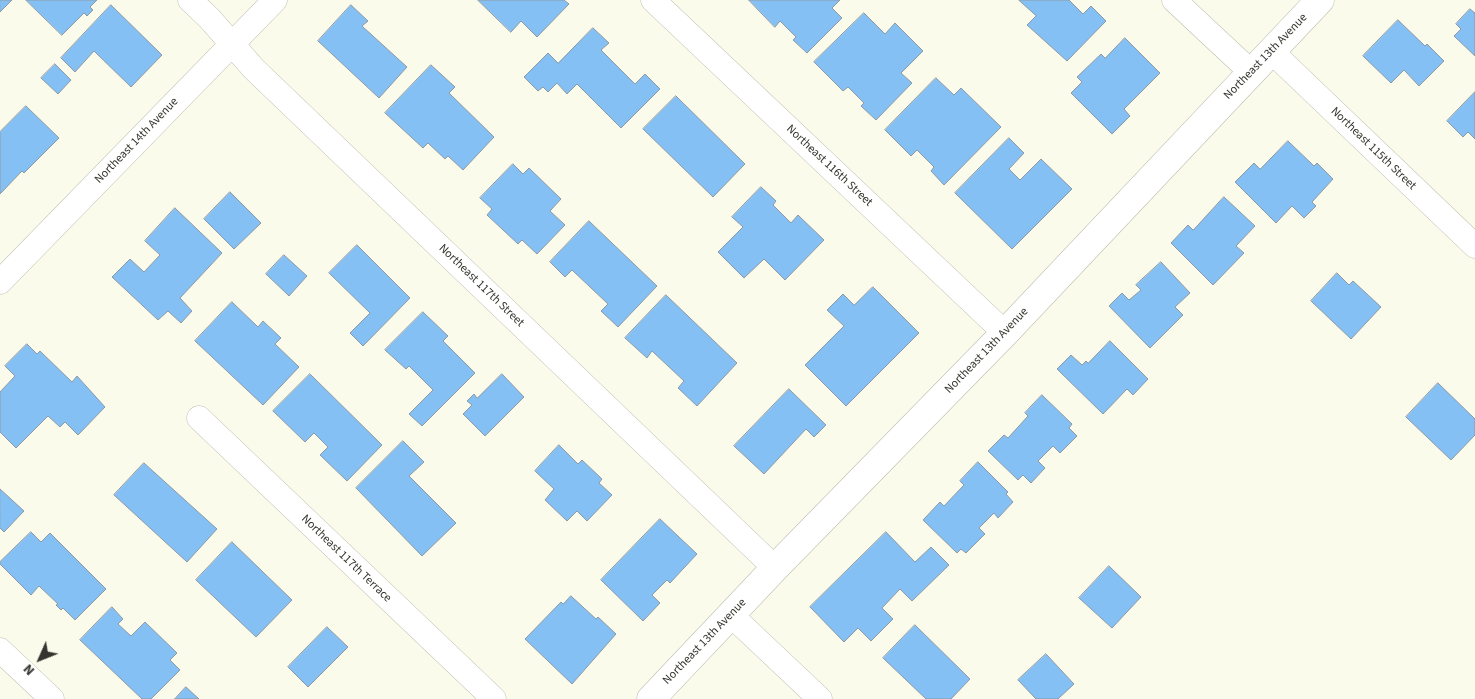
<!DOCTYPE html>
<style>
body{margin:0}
#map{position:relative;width:1475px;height:699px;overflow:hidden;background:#fafbeb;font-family:"Source Sans 3",sans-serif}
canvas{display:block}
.north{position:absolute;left:15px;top:634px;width:50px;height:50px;-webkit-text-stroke:4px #fff;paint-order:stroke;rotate:226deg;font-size:14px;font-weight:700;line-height:20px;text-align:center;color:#34352e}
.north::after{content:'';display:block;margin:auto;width:18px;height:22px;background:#34352e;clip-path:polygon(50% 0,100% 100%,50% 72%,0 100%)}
</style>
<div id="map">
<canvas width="1475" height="699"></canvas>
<div class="north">N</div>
</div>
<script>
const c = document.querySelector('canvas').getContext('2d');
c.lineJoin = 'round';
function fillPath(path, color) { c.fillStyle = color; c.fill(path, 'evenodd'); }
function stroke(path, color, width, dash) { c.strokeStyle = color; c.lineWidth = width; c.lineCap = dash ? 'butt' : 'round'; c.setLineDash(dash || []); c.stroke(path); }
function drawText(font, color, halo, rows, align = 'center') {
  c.font = font + ' "Source Sans 3",sans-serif'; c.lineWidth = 4; c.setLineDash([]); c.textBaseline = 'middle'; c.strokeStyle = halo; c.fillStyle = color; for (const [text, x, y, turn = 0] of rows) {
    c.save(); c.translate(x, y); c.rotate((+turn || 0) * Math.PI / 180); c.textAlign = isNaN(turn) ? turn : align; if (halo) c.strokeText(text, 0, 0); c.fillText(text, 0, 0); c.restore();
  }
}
const building = new Path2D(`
 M 0,0 L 12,0 L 0,12 Z
 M 26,0 L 97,0 L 90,7 L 93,10 L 87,16 L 84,13 L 62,35 Z
 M 478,0 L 564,0 L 569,4 L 537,37 L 521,21 L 511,32 Z
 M 749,0 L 840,0 L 832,8 L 842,18 L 807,53 L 793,40 L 796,37 L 780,21 L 775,27 Z
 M 1019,0 L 1069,0 L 1083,14 L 1091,6 L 1106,21 L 1067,61 L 1027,25 L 1036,16 Z
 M 111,5 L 162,55 L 131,87 L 94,51 L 75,72 L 61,58 Z
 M 351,5 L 368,21 L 362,26 L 407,67 L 379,98 L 318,41 Z
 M 1470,9 L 1475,13 L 1475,56 L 1454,36 L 1461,29 L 1456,24 Z
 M 864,13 L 885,34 L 895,23 L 923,51 L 901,73 L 912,83 L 876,120 L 861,106 L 864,103 L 848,87 L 843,91 L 814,62 Z
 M 1398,20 L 1425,46 L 1427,44 L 1444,61 L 1419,86 L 1404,70 L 1391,83 L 1363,56 Z
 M 593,28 L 609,43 L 601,50 L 635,84 L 645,74 L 660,89 L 621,128 L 577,84 L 567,94 L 557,83 L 548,92 L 543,87 L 538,91 L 524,77 L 548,53 L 558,63 Z
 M 1125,38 L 1160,73 L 1124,109 L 1130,116 L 1112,134 L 1071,93 L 1082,82 L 1077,77 L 1101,54 L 1105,58 Z
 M 55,64 L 71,80 L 58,94 L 41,78 Z
 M 431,65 L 455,87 L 449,93 L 494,137 L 463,170 L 448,156 L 445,159 L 428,143 L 423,148 L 385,113 Z
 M 936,78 L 954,95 L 961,88 L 1001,127 L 944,185 L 931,171 L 934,167 L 917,150 L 911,156 L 885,130 Z
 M 1475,92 L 1475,139 L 1468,132 L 1463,137 L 1447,121 Z
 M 676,96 L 745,164 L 713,197 L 643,129 Z
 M 26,106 L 59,138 L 24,173 L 22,171 L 0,194 L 0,132 Z
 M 1009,138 L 1024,153 L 1009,169 L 1020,180 L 1041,159 L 1072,189 L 1012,249 L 955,193 Z
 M 1288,141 L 1314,166 L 1317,163 L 1333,179 L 1312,202 L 1316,206 L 1304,218 L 1292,206 L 1276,223 L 1235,182 L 1254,163 L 1260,169 Z
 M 513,164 L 523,174 L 529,168 L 561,199 L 550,211 L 565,225 L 537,254 L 522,240 L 518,244 L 487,215 L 492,209 L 480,198 Z
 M 761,187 L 776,201 L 773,205 L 791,223 L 798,215 L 824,240 L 785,280 L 764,259 L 744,278 L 718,252 L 743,227 L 732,217 Z
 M 230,192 L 261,223 L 234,249 L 204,219 Z
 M 1224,197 L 1255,226 L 1236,246 L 1244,253 L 1213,285 L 1171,243 L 1188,225 L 1193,230 Z
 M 175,208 L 222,253 L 180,298 L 192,311 L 181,323 L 168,311 L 158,320 L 112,277 L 130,259 L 144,272 L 160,255 L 145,241 Z
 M 589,221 L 657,286 L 618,327 L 601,311 L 608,304 L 572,270 L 565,277 L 550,262 Z
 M 357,245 L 410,298 L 363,346 L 350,333 L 370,313 L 329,273 Z
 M 284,255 L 307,276 L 289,296 L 266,274 Z
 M 1161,262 L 1190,293 L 1175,307 L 1183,315 L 1150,348 L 1109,306 L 1122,293 L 1129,300 L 1141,290 L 1136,285 Z
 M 1337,273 L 1349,285 L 1353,281 L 1381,307 L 1351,339 L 1311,301 Z
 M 873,287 L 919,333 L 846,406 L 805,365 L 844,326 L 827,310 L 843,294 L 854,305 Z
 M 666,295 L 737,363 L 697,406 L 678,388 L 684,381 L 652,351 L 647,358 L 625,338 Z
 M 232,302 L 258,327 L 263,321 L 281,338 L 275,344 L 299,367 L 263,405 L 195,341 Z
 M 423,312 L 448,336 L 443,341 L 475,373 L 422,426 L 409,414 L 433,390 L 409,366 L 406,369 L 385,350 Z
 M 1110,341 L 1148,379 L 1133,395 L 1127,389 L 1103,414 L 1057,369 L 1071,355 L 1082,365 L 1086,361 L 1088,363 Z
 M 27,344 L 37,354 L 40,351 L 72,382 L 77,376 L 105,407 L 78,435 L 65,422 L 60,427 L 48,416 L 16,448 L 0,432 L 0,392 L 15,376 L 5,366 Z
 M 310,374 L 382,445 L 347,481 L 320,455 L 328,447 L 314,433 L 305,442 L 273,411 Z
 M 502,374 L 524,397 L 485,436 L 463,414 L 472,405 L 467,401 L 474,394 L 477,398 Z
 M 1438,383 L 1475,419 L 1475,435 L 1451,460 L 1406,417 Z
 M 789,389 L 826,425 L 814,437 L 806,429 L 764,474 L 734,446 Z
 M 1042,395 L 1072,424 L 1069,428 L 1077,436 L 1060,453 L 1053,446 L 1038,461 L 1045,468 L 1031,483 L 1023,475 L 1018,480 L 988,451 L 1004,435 L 1008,438 L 1028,416 L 1025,413 Z
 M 403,441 L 424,462 L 409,476 L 456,523 L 422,556 L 356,488 Z
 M 559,445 L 578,464 L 582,460 L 602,479 L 599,483 L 612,495 L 587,521 L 577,511 L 567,521 L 545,500 L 554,489 L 535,471 Z
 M 978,462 L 1008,492 L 1006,494 L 1013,502 L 998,518 L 994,513 L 979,528 L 985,534 L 966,553 L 961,549 L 957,553 L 923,520 L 940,502 L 944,506 L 964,485 L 960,481 Z
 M 144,463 L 217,529 L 187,562 L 114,495 Z
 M 0,489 L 24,511 L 4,532 L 0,528 Z
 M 660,519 L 697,554 L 670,583 L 667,580 L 652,595 L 660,603 L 643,621 L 601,580 Z
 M 31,532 L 41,542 L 50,533 L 106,589 L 75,620 L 63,608 L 61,610 L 56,605 L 58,604 L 39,586 L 31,595 L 0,564 L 0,562 Z
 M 886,532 L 915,562 L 931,547 L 949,565 L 912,601 L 900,589 L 882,608 L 893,619 L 871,641 L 858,628 L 844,642 L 810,607 Z
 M 232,542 L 292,600 L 256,637 L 196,580 Z
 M 1109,566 L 1141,597 L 1112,628 L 1079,598 Z
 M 571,596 L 596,619 L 598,617 L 616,634 L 572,684 L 525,639 L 561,602 L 563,604 Z
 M 112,607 L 123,619 L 118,624 L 131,636 L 145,622 L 177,653 L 170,660 L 180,670 L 151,699 L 142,699 L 80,640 Z
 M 915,625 L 970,679 L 951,699 L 926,699 L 883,658 Z
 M 327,627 L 348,647 L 308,687 L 288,667 Z
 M 1046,654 L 1074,684 L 1058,699 L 1036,699 L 1018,680 Z
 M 186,687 L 199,699 L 175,699 Z`);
fillPath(building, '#84c0f3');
stroke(building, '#8d99a4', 1);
const minor = new Path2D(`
 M 190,0 L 209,18 L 254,69 L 775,568
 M 653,0 L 1005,333
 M 1174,0 L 1251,72
 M 1271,51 L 1475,246
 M 0,282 L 275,0
 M 199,418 L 494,699
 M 731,615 L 820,699
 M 0,650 L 52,699`);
const tertiary = new Path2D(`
 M 651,699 L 775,568 L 1005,333 L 1320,0`);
stroke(minor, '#bcbdae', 25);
stroke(tertiary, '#bcbdae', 29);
stroke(minor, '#fff', 24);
stroke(tertiary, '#fff', 28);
drawText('12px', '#34352e', '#fff', [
 ["Northeast 13th Avenue",1266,57,-46],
 ["Northeast 14th Avenue",137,141,-46],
 ["Northeast 115th Street",1373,149,44],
 ["Northeast 116th Street",829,166,43],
 ["Northeast 117th Street",481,286,44],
 ["Northeast 13th Avenue",987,351,-46],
 ["Northeast 117th Terrace",346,559,44],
 ["Northeast 13th Avenue",705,642,-46]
]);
</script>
